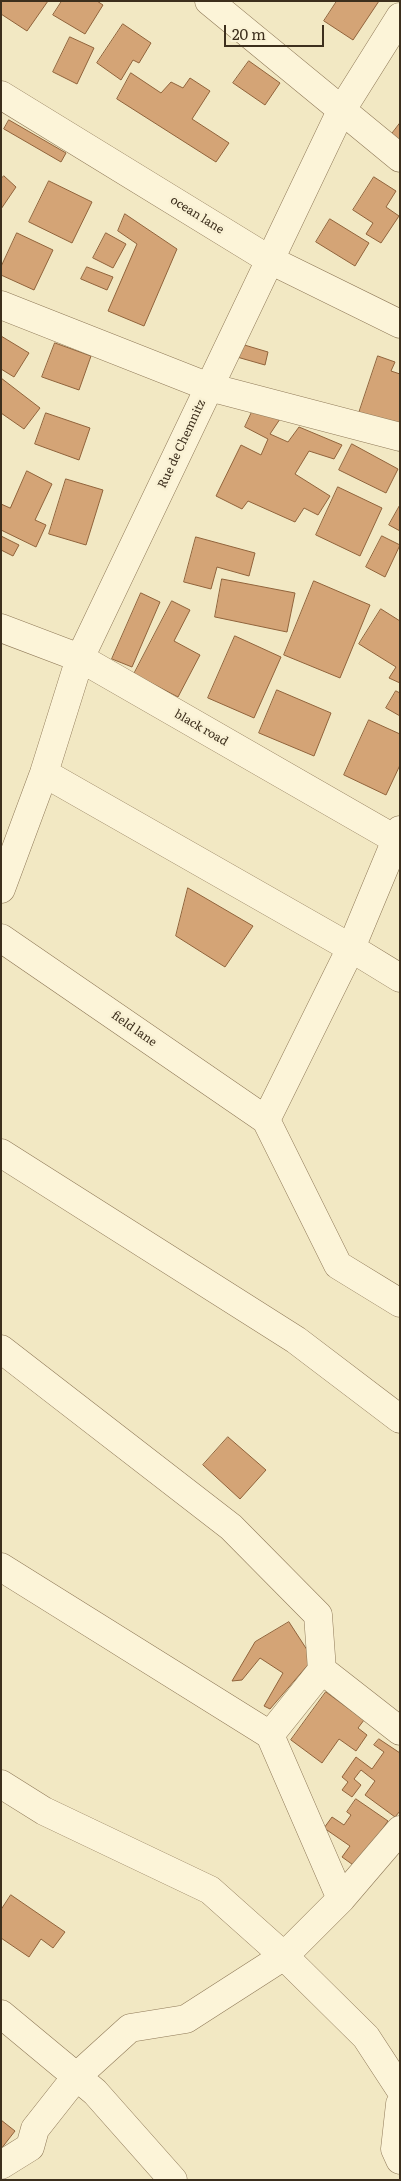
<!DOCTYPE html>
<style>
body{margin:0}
#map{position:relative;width:401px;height:2181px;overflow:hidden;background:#f2e8c3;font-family:Literata,serif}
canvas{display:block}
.frame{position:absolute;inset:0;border:2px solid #3d2f1d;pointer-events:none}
.scale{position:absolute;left:224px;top:25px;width:100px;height:22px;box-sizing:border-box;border:2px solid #3d2f1d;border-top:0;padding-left:6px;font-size:15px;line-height:18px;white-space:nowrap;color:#3d2f1d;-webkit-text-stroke:4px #f9f1d4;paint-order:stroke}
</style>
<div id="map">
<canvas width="401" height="2181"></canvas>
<div class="frame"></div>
<div class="scale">20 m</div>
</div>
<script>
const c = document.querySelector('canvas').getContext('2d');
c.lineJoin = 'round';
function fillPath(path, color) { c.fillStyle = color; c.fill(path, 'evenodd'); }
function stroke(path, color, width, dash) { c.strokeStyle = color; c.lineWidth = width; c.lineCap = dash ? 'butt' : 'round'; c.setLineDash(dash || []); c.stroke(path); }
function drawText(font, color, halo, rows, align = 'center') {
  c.font = font + ' Literata,serif'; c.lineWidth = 5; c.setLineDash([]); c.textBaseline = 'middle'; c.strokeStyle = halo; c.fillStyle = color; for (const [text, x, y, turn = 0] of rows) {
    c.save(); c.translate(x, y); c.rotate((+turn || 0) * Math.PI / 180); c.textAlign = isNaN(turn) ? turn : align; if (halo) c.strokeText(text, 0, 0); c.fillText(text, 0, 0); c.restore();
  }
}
const building = new Path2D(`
 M 1,1 L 48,1 L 27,31 L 1,14 Z
 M 62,1 L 97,1 L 103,5 L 85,34 L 53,15 Z
 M 337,1 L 379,1 L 353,40 L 324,21 Z
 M 123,24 L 151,43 L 139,63 L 133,60 L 121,80 L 97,63 Z
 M 70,37 L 94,48 L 77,84 L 53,72 Z
 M 249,61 L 280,83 L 265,105 L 233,83 Z
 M 131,73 L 161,93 L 171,82 L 183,88 L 190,78 L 210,91 L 192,119 L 229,143 L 216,162 L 117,99 Z
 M 9,120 L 66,153 L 61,162 L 4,129 Z
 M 400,123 L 400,141 L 391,135 Z
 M 4,176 L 16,187 L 1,209 L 1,179 Z
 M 374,177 L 396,191 L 386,207 L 399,216 L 381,243 L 366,234 L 373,223 L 353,210 Z
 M 49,181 L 92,202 L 72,243 L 29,222 Z
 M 125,214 L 177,249 L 144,326 L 108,311 L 137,244 L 118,231 Z
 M 330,219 L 369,243 L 355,266 L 316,242 Z
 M 17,233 L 53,250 L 34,290 L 1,275 L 1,267 Z
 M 106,233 L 126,244 L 113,268 L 93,258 Z
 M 87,267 L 113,277 L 107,290 L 81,279 Z
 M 1,336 L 29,353 L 14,377 L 1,369 Z
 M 55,343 L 91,356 L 79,390 L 42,377 Z
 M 241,344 L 268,352 L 265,365 L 237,357 Z
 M 378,356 L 395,362 L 391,371 L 400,374 L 400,431 L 356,422 Z
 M 1,378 L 40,408 L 24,429 L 1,413 Z
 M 252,412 L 280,419 L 270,434 L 288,442 L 299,427 L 342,445 L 334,459 L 309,451 L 295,474 L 330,496 L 318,515 L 304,508 L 295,522 L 248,501 L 242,509 L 216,496 L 241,445 L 261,455 L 268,439 L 245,427 Z
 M 46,413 L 90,428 L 79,460 L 35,444 Z
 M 352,444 L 398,469 L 386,493 L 339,470 Z
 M 27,471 L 52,484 L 35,520 L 46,525 L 36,547 L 1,530 L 1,504 L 10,508 Z
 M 66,479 L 103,490 L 86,545 L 49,534 Z
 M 338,487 L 382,508 L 360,556 L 316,535 Z
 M 400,505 L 400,531 L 389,525 Z
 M 1,536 L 19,545 L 13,556 L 1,550 Z
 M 382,536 L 400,545 L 385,577 L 366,567 Z
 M 196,537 L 255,553 L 249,576 L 217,567 L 211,589 L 184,582 Z
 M 222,579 L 295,593 L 287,632 L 215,617 Z
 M 314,581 L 370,605 L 340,678 L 284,655 Z
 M 141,593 L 160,602 L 132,667 L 112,659 Z
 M 172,601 L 190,610 L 174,641 L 200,655 L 178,697 L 134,674 Z
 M 381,609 L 400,621 L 400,683 L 389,678 L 396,667 L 359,644 Z
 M 235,636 L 281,657 L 254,718 L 208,698 Z
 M 277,690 L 331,713 L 314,756 L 259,733 Z
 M 396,691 L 400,693 L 400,716 L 386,708 Z
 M 369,720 L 400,734 L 400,765 L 386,795 L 344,775 Z
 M 188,888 L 253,926 L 225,967 L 176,936 Z
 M 228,1437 L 266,1470 L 240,1499 L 203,1465 Z
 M 289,1622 L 313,1659 L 270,1709 L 264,1706 L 283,1673 L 260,1658 L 242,1680 L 232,1681 L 255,1642 Z
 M 326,1692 L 364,1720 L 358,1728 L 367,1735 L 356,1751 L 339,1739 L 322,1763 L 291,1740 Z
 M 379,1739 L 400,1753 L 400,1811 L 395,1817 L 365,1795 L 375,1781 L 361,1770 L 354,1779 L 361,1785 L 352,1797 L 342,1790 L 348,1782 L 342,1777 L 356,1757 L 372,1769 L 384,1752 L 374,1745 Z
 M 356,1799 L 388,1821 L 356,1867 L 342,1857 L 350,1846 L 324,1828 L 332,1817 L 344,1825 L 351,1815 L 347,1812 Z
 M 11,1895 L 65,1932 L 53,1948 L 41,1939 L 29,1957 L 1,1938 L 1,1910 Z
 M 1,2120 L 15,2131 L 1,2149 Z`);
fillPath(building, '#d4a476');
stroke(building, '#90633b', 1);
const street = new Path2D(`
 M 209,1 L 400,158
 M 1,95 L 270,260 L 400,324
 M 1,305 L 209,387 L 400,437
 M 1,628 L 80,658 L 395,839
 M 44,773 L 351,948 L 400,978
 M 400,830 L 351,948 L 266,1120 L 338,1265 L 400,1303
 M 1,889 L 44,773 L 80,658 L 341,111 L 400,17
 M 1,938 L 266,1120
 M 1,1153 L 296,1340 L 400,1419
 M 1,1349 L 231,1527 L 318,1615 L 322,1670 L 400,1731
 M 1,1567 L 270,1735 L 341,1899
 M 270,1735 L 322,1670
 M 1,1784 L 44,1811 L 210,1890 L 284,1956 L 366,2037 L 400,2089
 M 1,2014 L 95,2092 L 173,2180
 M 400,2104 L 395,2149 L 400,2160
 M 1,2165 L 30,2147 L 35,2129 L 76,2077 L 130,2028 L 186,2019 L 284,1956 L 341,1899 L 400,1830`);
stroke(street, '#8f7958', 29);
stroke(street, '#fcf4d8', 28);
drawText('12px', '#3d2f1d', '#f9f1d4', [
 ["ocean lane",197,215,32],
 ["Rue de Chemnitz",182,444,-65],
 ["black road",201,728,30],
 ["field lane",134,1029,35]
]);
</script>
